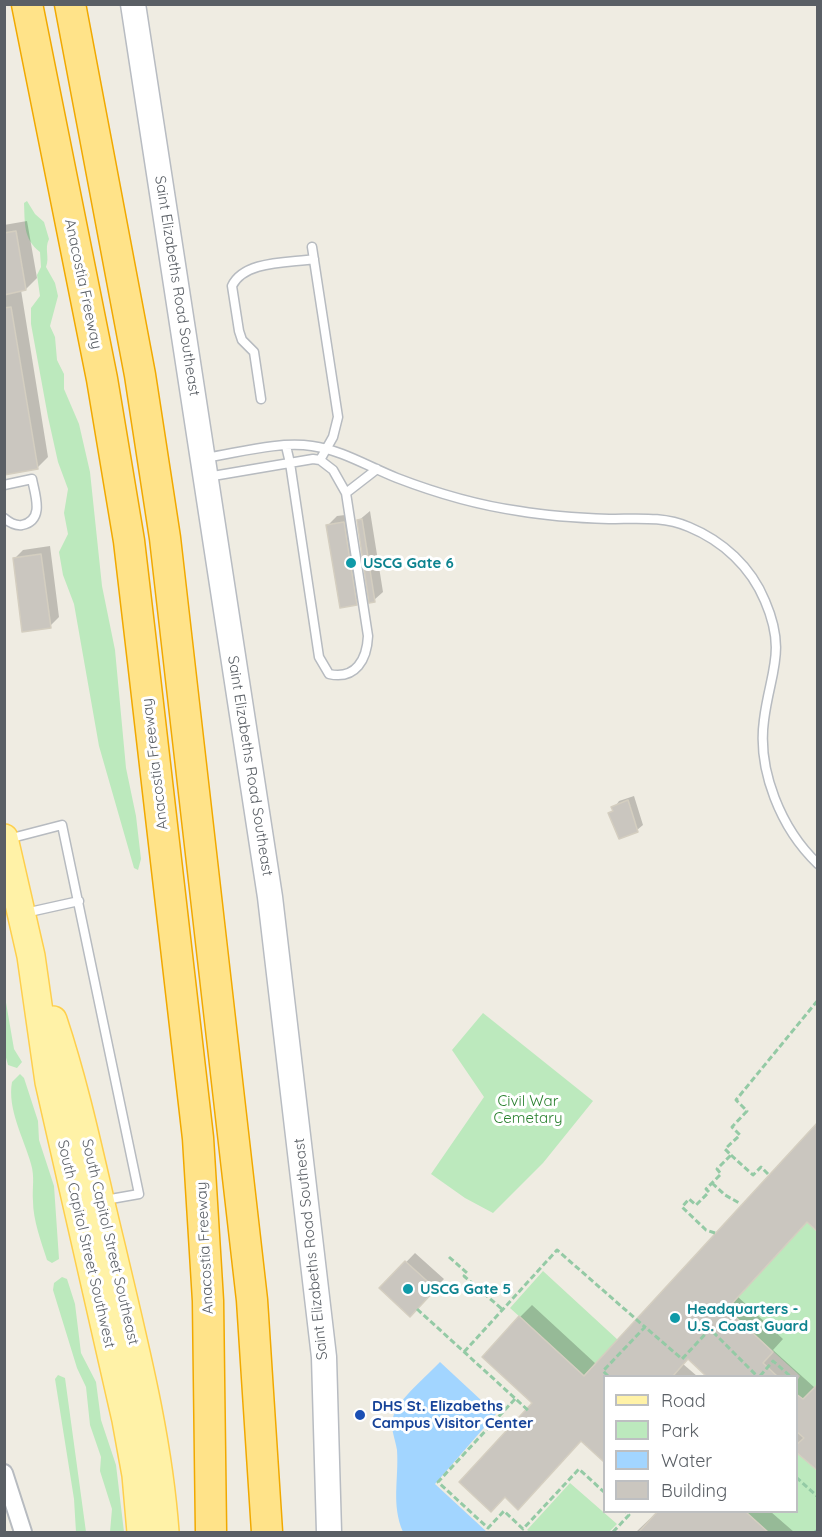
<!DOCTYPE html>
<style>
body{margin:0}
#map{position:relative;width:822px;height:1537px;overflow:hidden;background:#efece2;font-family:Quicksand,sans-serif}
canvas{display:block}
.frame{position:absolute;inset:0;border:6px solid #5a5f65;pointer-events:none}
.legend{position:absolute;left:603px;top:1375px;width:195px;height:138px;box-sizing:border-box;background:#fff;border:2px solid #bdbfc1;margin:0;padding:8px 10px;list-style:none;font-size:18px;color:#5a5f65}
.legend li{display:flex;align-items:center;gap:12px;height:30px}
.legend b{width:30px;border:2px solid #bdbfc1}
</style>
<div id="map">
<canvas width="822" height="1537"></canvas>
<div class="frame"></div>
<ul class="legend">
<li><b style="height:8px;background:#fff2a7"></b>Road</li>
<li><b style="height:16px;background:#bce9bd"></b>Park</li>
<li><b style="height:16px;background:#a2d5ff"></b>Water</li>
<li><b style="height:16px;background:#cac6bf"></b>Building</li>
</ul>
</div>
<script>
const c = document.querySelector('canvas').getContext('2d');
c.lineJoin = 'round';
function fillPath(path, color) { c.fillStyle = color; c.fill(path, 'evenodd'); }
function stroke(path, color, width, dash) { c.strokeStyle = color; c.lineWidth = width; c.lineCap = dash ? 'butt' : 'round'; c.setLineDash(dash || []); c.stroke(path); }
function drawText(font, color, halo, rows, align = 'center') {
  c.font = font + ' Quicksand,sans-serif'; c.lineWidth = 6; c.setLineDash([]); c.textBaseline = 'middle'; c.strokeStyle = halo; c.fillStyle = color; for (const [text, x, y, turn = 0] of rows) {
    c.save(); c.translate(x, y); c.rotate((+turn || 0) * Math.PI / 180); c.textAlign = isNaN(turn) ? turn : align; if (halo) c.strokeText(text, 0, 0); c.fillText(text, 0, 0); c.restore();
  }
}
fillPath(new Path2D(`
 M 27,201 L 35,214 L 44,222 L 49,239 C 44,249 50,257 46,267 L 55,283 L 58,296 L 50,326 L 55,337 L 57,360 L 64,374 L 64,389 L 79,424 L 90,472 L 102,586 L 115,650 L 126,768 L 136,816 L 141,859 L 138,870 L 134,868 L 99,746 L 74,604 L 63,575 L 59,552 L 68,534 L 64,513 L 68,489 L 58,462 L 48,417 L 31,324 L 31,308 L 40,296 L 37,275 L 41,267 L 40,252 C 23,239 25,223 24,203 Z
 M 4,991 L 14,1049 L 22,1062 L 17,1068 L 8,1065 L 5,1054 Z
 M 483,1013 L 593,1101 L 543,1163 L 493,1213 L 465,1198 L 431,1174 L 484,1097 L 452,1050 Z
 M 20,1074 L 24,1078 L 38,1121 L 39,1140 L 54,1186 L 59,1259 L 52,1263 L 47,1260 C 41,1241 33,1220 33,1201 C 32,1188 35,1177 31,1164 C 24,1139 7,1109 12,1082 Z
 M 807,1222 L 817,1232 L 817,1386 L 803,1399 L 797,1394 L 797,1381 L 800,1376 L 727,1309 Z
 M 543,1271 L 618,1340 L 584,1375 L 510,1308 Z
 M 62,1277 L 67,1279 L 75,1304 L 81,1353 L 96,1382 L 101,1420 L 116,1465 L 124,1532 L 110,1532 L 112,1509 L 100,1471 L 101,1457 L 90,1425 L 86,1387 L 77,1368 L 53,1290 L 54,1283 Z
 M 58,1375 L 65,1378 L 86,1532 L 76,1532 L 74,1499 L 55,1379 Z
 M 797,1452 L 817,1471 L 817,1532 L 769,1532 L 746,1512 L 796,1512 Z
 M 570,1483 L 617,1524 L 609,1532 L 530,1532 L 527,1530 Z`), '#bce9bd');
fillPath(new Path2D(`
 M 440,1362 L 496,1414 L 435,1484 L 487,1532 L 403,1532 C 391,1504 399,1480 397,1450 C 395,1437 389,1427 394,1414 C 399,1399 428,1375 440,1362 Z`), '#a2d5ff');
fillPath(new Path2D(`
 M 27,221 L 37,278 L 26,289 L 21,290 L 48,457 L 37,468 L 4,474 L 4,225 Z
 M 370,511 L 383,592 L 374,600 L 358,521 Z
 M 353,514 L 365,595 L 356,604 L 328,525 L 337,516 Z
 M 50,546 L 59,617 L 50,626 L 14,559 L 23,550 Z
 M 634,796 L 643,825 L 637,830 L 610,814 L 619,801 Z
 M 808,1220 L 737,1296 L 783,1339 L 773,1350 L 815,1388 L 818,1469 L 796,1449 L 796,1376 L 709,1376 L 689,1358 L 683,1364 L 697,1376 L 604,1376 L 604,1460 L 534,1403 L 520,1317 L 532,1305 L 596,1364 Z
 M 415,1253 L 444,1279 L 419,1306 L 381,1288 Z
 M 657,1512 L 771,1512 L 794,1532 L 636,1532 Z`), '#0003');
const building = new Path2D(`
 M 16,231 L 26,290 L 4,295 L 4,233 Z
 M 11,307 L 38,469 L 4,475 L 4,308 Z
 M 362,519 L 375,602 L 369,603 L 357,520 Z
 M 344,522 L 357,605 L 340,608 L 326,525 Z
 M 41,554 L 51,628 L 22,632 L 13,558 Z
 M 628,800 L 638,832 L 619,839 L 608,813 L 613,811 L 611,807 Z
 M 818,1122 L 818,1232 L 807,1222 L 727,1309 L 773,1352 L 763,1363 L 778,1377 L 707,1377 L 688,1359 L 672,1377 L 604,1377 L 604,1462 L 581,1441 L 518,1510 L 505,1497 L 491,1512 L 459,1482 L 532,1403 L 482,1357 L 519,1316 L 584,1376 Z
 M 405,1261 L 436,1289 L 410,1317 L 379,1288 Z
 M 818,1384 L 818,1471 L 796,1452 L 796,1445 L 804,1438 L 796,1431 L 796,1394 L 803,1399 Z
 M 657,1512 L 746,1512 L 769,1533 L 638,1533 Z`);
fillPath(building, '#cac6bf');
stroke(building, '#d4cec0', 1.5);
const service = new Path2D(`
 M 312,247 L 338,417 L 333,437 L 320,460
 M 261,399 L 254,352 L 242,340 L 239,331 L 232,286 C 244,260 290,263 314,259
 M 204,458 C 238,453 278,441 312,446 C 342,450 369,467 397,478 C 436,493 477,505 519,511 C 548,516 579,518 609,519 C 637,519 663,516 689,527 C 723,541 751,567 765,601 C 787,652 770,672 764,720 C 757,770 781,829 818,864
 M 207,477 L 313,459 L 320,460 L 333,470 L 346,493 L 368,636 C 367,659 356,680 329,674 L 319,657 L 290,463 L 286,446
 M 4,485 L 32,479 C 35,495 45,520 22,525 C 15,526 10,523 4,518
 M 346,493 L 377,469
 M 8,839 L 62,825 L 139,1194 L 105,1200
 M 25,913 L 79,901`);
const minor = new Path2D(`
 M 4,1473 L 23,1532`);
const secondary = new Path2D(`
 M 133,4 L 270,897 L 324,1357 L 329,1532`);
const primary = new Path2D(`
 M 4,838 L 31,956 L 49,1082 L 126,1420 L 136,1475 L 141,1532
 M 53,1020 C 78,1095 93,1173 112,1250 C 134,1344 158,1436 165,1532`);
const motorway = new Path2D(`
 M 27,4 L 102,379 L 129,541 L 142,652 L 198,1138 L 208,1301 L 211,1532
 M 70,4 L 140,375 L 165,538 L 252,1300 L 267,1532`);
stroke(service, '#b7bbc0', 11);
stroke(minor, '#b7bbc0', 20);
stroke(secondary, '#b8bcc2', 27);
stroke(primary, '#fecf4c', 30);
stroke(motorway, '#f1a900', 33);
stroke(new Path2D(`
 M 731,1155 L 753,1175 L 761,1167 L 768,1174
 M 712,1183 L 725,1195 L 741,1204
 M 715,1233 L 706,1230 L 682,1207 L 689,1199 L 696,1205 L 709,1192 L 706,1189 L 721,1174 L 717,1169 L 731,1155 L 725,1149 L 740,1135 L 732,1127 L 747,1111 L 736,1100 L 818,1000
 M 449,1257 L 467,1273 L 464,1276 L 503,1310
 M 417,1309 L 530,1412
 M 464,1352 L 557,1250 L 645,1327
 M 608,1376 L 603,1371 L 645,1327 L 682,1359 L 710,1329 L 757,1376
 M 760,1376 L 773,1361 L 790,1376
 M 515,1399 L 438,1482 L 488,1528 L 504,1511 L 523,1529 L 579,1469 L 604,1492
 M 796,1477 L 818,1497
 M 613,1532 L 629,1515 L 626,1512
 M 815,1532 L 818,1530`), '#94caa5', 3, [6, 3]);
stroke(service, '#fff', 8);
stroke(minor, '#fff', 16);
stroke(secondary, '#fff', 24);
stroke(primary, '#fff2a7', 27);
stroke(motorway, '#ffe389', 30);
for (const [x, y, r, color] of [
 [351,563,6,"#0f9aa8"],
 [408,1289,6,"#0f9aa8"],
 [675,1318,6,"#0f9aa8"],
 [360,1415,6,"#1a4fb4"]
]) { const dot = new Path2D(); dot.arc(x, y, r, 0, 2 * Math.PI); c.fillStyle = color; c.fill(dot); stroke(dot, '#fff', 2); }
drawText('15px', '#5a5f65', '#fff', [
 ["Anacostia Freeway",83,284,78],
 ["Saint Elizabeths Road Southeast",177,286,81],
 ["Anacostia Freeway",155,764,-97],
 ["Saint Elizabeths Road Southeast",250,766,81],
 ["South Capitol Street Southeast",110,1242,77],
 ["South Capitol Street Southwest",86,1244,77],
 ["Anacostia Freeway",205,1248,-93],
 ["Saint Elizabeths Road Southeast",311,1249,-96]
]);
drawText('bold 15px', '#0d838f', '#fff', [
 ["USCG Gate 6",363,563],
 ["USCG Gate 5",420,1289],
 ["Headquarters -",687,1309],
 ["U.S. Coast Guard",687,1326]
], 'left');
drawText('15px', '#2c8231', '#fff', [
 ["Civil War",528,1101],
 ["Cemetary",528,1118]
]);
drawText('bold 15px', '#164399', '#fff', [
 ["DHS St. Elizabeths",372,1406],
 ["Campus Visitor Center",372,1423]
], 'left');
</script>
